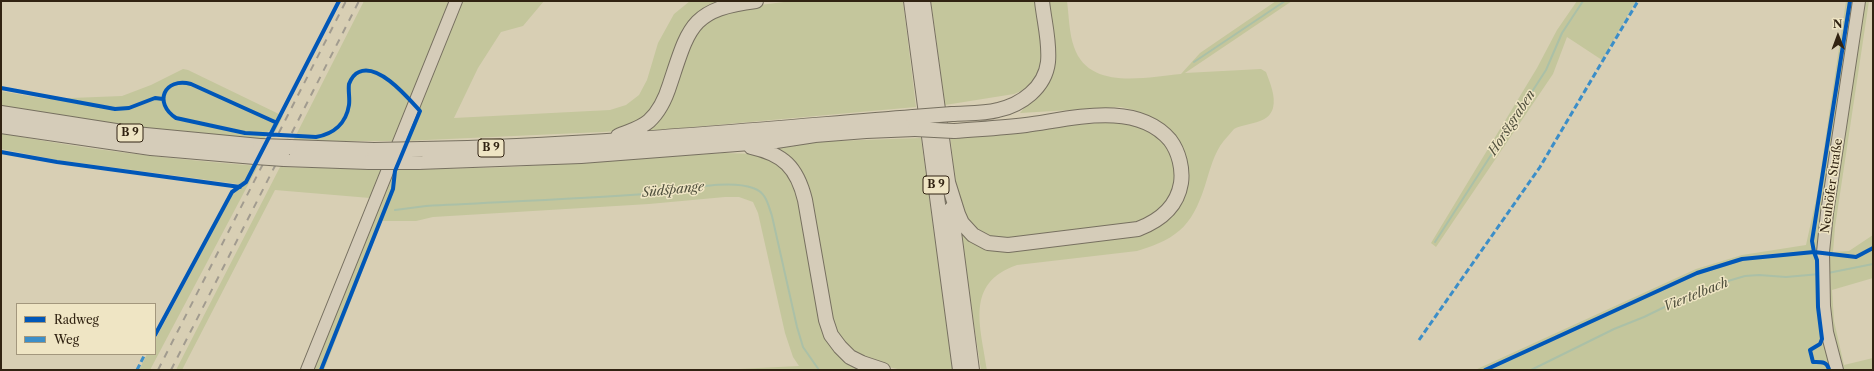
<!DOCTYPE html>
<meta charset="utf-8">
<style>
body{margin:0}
#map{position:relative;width:1874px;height:371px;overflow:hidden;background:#d8cfb4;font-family:"Libre Caslon Text",serif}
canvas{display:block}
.frame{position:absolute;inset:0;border:2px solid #312312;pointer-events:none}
.legend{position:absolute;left:16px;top:303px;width:140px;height:52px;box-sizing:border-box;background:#efe5c4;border:1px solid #a3977d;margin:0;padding:5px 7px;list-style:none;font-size:12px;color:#312312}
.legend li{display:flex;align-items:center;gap:8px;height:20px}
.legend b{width:20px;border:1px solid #a3977d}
.north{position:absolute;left:1818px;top:16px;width:40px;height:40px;-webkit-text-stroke:3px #efe5c4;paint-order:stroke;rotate:359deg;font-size:11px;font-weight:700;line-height:16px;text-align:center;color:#312312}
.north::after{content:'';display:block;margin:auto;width:14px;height:18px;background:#312312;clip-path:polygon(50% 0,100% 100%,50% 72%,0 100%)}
</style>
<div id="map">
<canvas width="1874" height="371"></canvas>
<div class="frame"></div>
<ul class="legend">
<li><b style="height:5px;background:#0057b8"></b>Radweg</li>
<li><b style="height:5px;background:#3c8ec8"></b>Weg</li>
</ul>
<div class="north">N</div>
</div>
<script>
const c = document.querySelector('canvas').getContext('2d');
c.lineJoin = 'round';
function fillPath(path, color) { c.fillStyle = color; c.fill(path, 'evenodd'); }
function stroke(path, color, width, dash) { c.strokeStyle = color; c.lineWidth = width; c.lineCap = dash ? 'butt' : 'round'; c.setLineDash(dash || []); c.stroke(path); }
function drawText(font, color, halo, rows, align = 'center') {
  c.font = font + ' "Libre Caslon Text",serif'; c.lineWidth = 3; c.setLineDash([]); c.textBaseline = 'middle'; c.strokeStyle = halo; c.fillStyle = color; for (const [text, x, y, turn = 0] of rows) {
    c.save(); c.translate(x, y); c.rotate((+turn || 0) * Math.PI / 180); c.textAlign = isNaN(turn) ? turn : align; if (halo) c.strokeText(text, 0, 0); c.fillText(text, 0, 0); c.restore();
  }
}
fillPath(new Path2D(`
 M 364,1 L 452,1 L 395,141 L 293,141 Z
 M 461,1 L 544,1 L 523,26 L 501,32 L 478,68 L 454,118 L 610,110 L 626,105 L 639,95 L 647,80 L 658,43 L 674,14 L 690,1 L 728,1 L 713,5 L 654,108 L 635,125 L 618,131 L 602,132 L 404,141 Z
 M 792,1 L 903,1 L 916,107 L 638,132 L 702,24 L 736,8 Z
 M 931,1 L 1036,1 L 1043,52 L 1036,79 L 1028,88 L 1014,94 L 945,105 Z
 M 1045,1 L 1067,1 C 1069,16 1069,33 1074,47 C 1089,91 1146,77 1181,74 L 1200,53 L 1276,1 L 1292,1 L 1185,73 L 1261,69 L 1266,72 C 1270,83 1276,96 1273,108 C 1268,125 1247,122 1234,129 C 1232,131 1230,134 1228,136 C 1216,148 1212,163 1207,179 C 1194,223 1181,238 1137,251 L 1017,265 C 964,283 981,327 987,370 L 981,370 L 959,228 L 975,241 L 1153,229 L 1188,173 L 1146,116 L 1134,110 L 1121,107 L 1020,113 L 1044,84 Z
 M 1577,1 L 1636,1 L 1602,60 L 1567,37 L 1553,74 L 1436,247 L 1431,243 L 1537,68 L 1557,30 Z
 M 1846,1 L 1869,1 L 1835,227 L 1833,252 L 1849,251 L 1873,235 L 1873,278 L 1832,290 L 1834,321 L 1844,365 L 1873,358 L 1873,370 L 1475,370 L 1696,269 L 1742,255 L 1806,245 L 1817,195 Z
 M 183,69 L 188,70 L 283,116 L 275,132 L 268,131 L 264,139 C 175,133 88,121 1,106 L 1,91 L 46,99 L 122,96 L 151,85 Z
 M 1123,122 L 1141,125 L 1156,133 L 1173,155 L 1176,189 L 1160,213 L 1135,225 L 1005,238 C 1000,238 994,239 989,238 C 954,224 955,167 950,136 L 1099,123 Z
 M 1,133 C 86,150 172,159 258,166 L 150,370 L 139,370 L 147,354 L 155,354 L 155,340 L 238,184 L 57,160 L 1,149 Z
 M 921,138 L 953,370 L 902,370 L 875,364 L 850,351 L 833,327 L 805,187 L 765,147 L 832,141 Z
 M 724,153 L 758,154 L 774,159 L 797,184 L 821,321 L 868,370 L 718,370 L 799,366 L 793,357 L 785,333 L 758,213 L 753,202 L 739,197 L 725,197 L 649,204 L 433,217 L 416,221 L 382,221 L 324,370 L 300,370 L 370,198 L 275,190 L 182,370 L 176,370 L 280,167 L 398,170 L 512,167 Z`), '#c4c69c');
stroke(new Path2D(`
 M 1194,62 L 1285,1
 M 395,210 L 426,206 C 500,202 574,199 647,194 C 676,192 726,178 753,188 C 766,192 768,204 772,216 L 797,327 L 803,347 L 819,370
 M 1435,242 L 1546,70 L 1562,33 L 1583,1
 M 1828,273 L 1873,264
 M 1531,370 L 1614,329 L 1644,317 L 1677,301 L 1728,281 L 1745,276 L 1759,275 L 1786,277 L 1820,274`), '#abc0a7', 2);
const major = new Path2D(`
 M 307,370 L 456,1
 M 1837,370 L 1827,332 L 1824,306 L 1823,252 L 1827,213 L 1859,1`);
const highway = new Path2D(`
 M 911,1 L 960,370
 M 923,1 L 949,189
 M 1,113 L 135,134 L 260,146
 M 952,114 C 966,113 983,114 998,110 C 1021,105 1045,88 1048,62 C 1050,42 1044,21 1042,1
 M 1,126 L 151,148 L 255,157
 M 618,136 C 629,131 640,129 649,121 C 660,111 666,97 670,84 C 689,27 691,9 756,1
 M 290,147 L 374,150
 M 751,147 C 783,154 797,167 805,200 L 826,320 L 831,335 L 840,347 L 850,357 L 862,363 L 883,370
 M 422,149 C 586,146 750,130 913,117
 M 284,159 L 369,162
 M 418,162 L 581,156 L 776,141 L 815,135 L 866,131 L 915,129
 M 947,179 L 958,214 L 962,223 L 973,235 L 988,243 L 1008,245 L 1138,229 C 1159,221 1177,208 1181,183 C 1183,169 1179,152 1170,140 C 1136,100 1071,119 1026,125 C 1002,128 978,129 954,131
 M 951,209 L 972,370`);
stroke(major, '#777060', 14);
stroke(highway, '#777060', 16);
stroke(major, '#d5ccb9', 12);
stroke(highway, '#d5ccb9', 14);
stroke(new Path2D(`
 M 158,370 L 346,1
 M 171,370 L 359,1`), '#a19b8f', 2, [7, 7]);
const highwayBridge = new Path2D(`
 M 913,117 L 952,114
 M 915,129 L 954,131
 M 260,146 L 290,147
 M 374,150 L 422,149
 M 255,157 L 284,159
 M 369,162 L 418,162`);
stroke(highwayBridge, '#777060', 16, []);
stroke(highwayBridge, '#d5ccb9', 14);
stroke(new Path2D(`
 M 1419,340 L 1540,167 L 1638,1
 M 137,370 L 145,354`), '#3c8ec8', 3, [6, 3]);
stroke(new Path2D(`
 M 1,88 L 115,109 L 129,108 L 155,98 L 163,99
 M 275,122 L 191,84 C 164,77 153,103 176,118 L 245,133 L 316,137 C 333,134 346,124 349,105 C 350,98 348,91 349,84 C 351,79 354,74 359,72 C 379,63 408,98 420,111 L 395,171 L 393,189 L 321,370
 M 1,152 L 57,162 L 240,187
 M 155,335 L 232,192 L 246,182 L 339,1
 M 1485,370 L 1697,273 L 1742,259 L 1814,252 L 1856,257 L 1873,248
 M 1829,370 C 1827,361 1821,362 1813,362 L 1810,350 L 1820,344 L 1822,339 L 1818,307 L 1817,260 L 1814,252 L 1812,241 L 1850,1`), '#0057b8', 4);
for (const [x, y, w] of [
 [130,133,26],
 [491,148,26],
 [936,185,26]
]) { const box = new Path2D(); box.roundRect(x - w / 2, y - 9, w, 18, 3); c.fillStyle = '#efe5c4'; c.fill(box); stroke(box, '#312312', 1); }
drawText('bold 11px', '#312312', null, [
 ["B 9",130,133],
 ["B 9",491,148],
 ["B 9",936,185]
]);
drawText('12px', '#312312', '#efe5c4', [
 ["Neuhöfer Straße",1832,186,-82]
]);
drawText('italic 13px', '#50503d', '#efe5c4', [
 ["Horstgraben",1512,123,-57],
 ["Südspange",673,190,-6],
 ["Viertelbach",1696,295,-22]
]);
</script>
